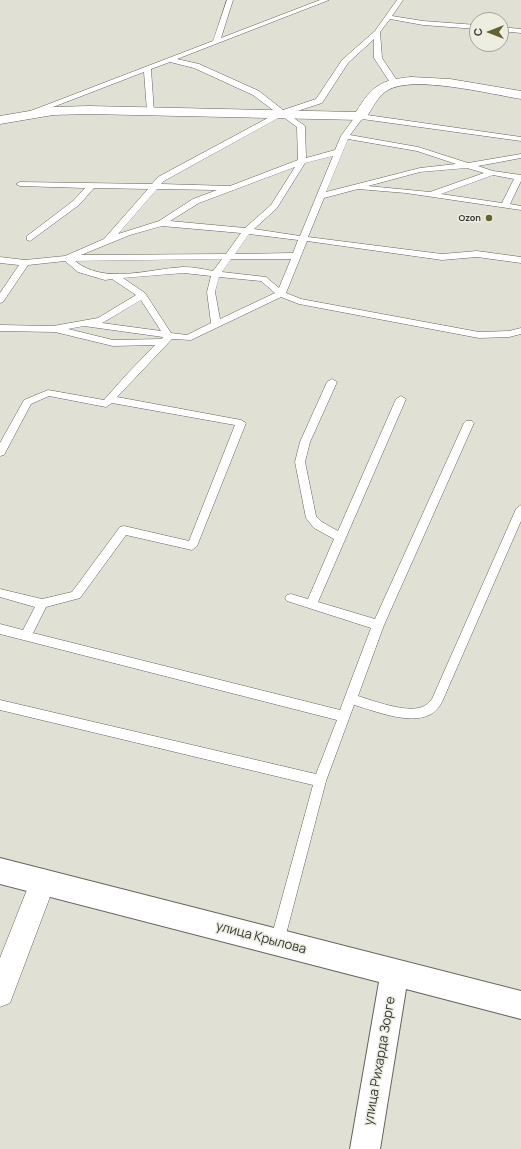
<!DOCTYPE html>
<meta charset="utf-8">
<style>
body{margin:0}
#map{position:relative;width:521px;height:1149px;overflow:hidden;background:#e0e0d5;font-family:Manrope,sans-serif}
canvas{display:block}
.north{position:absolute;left:469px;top:12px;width:40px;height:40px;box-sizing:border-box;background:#edede2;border:1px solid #a4a49c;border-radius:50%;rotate:270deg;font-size:11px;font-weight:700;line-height:16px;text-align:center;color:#363632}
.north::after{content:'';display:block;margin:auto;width:14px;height:18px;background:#646330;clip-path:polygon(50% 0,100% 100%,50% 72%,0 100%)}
</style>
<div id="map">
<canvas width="521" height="1149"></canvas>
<div class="north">С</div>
</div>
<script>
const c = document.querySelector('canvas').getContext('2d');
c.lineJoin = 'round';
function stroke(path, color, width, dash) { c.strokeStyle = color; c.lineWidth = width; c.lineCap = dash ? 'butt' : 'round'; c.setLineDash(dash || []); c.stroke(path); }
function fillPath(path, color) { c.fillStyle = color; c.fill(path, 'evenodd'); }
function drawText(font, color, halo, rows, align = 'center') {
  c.font = font + ' Manrope,sans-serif'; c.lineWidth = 3; c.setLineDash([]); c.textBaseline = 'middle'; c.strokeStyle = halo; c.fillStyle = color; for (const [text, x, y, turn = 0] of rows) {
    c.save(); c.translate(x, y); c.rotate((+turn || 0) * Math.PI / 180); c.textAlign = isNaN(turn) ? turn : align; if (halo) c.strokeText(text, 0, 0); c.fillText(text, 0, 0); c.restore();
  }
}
const service = new Path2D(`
 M 227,0 L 233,0 L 221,38 L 320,0 L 329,0 L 177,59 L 199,64 L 259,91 L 283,110 L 316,99 L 342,60 L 375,31 L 397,0 L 403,0 L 392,16 L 423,21 L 477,25 L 477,29 L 423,25 L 390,19 L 380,32 L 382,58 L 398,82 L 391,84 L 374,58 L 374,39 L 348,63 L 322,103 L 288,114 L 305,126 L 306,158 L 335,150 L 341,136 L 357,114 L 360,114 L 521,137 L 521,141 L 362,119 L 350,135 L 418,147 L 468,163 L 521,154 L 521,158 L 478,166 L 493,171 L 521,175 L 521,181 L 510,204 L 521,206 L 521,210 L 406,193 L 358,189 L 324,198 L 308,237 L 442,254 L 477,251 L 521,257 L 521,263 L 477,257 L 442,260 L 307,241 L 286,293 L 301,299 L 479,332 L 509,331 L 521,328 L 521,334 L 509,337 L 479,338 L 299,304 L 281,297 L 191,340 L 172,339 L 117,397 L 241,420 L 246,423 L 197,546 L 192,550 L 126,535 L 80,598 L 46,607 L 33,633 L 340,710 L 371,628 L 287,601 L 285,598 L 287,595 L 291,594 L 308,599 L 334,539 L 314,528 L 306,518 L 295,462 L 300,442 L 327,382 L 332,379 L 337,382 L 310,442 L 305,462 L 316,516 L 322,522 L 338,531 L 396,399 L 401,396 L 406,399 L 318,602 L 375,619 L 464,423 L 466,421 L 472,421 L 474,423 L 384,625 L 358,696 C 374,701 406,713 422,707 C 426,706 429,702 432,699 L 516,509 L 521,505 L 521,521 L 442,702 C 427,733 379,712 354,705 L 326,781 L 284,942 L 282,947 L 277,949 L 272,947 L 270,942 L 313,785 L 0,710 L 0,700 L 316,774 L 337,720 L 0,634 L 0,624 L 23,630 L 35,607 L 0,597 L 0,589 L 42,599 L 72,592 L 120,527 L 124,526 L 189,541 L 235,425 L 112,403 L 106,407 L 49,396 L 31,404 L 4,455 L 0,456 L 0,443 L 24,400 L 48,390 L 104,400 L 127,374 L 155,345 L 113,346 L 55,332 L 0,331 L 0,325 L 53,326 L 98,318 L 136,295 L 112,279 L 105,280 L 78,272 L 65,261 L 28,265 L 3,302 L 0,303 L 0,293 L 19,265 L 0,263 L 0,257 L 25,260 L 65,256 L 104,239 L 148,189 L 94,188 L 79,205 L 30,241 L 27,240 L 27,236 L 73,201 L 85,188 L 20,186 L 16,184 L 20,182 L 152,184 L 158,177 L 277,113 L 253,95 L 194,68 L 170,62 L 151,69 L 154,113 L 147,111 L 144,72 L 27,117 L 20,115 L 213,41 ZM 282,116 L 297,127 L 298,160 L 230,186 L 161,184 L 164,181 ZM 348,139 L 417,151 L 456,164 L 420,168 L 326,192 ZM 333,156 L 300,236 L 254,229 L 277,208 L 305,163 ZM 295,167 L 271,205 L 245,228 L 170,221 L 199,203 ZM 467,168 L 484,173 L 430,192 L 368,186 L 420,172 ZM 493,175 L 514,179 L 502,203 L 441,194 ZM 157,189 L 217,190 L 193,199 L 159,221 L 118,234 ZM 162,226 L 241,233 L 226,254 L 81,255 L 130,235 ZM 249,234 L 298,240 L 293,253 L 235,254 ZM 222,259 L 213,271 C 203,269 193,267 183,267 C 148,269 104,285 75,261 ZM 231,259 L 291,259 L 279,288 L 266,277 L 222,272 ZM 184,273 L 211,276 L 207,292 L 211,323 L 187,335 L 171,333 L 145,293 L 123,278 ZM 219,277 L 261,281 L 275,293 L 220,319 L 215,292 ZM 141,300 L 161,331 L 102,323 L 104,322 ZM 84,326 L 163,337 L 162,339 L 113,340 L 68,329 Z
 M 501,27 L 521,29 L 521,33 L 501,31 Z`);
const minor = new Path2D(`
 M 411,77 L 450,79 L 521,91 L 521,99 C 490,94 414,75 388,90 C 377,96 372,110 365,119 L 360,120 L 89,114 L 53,115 L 0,124 L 0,116 L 53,107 L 89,106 L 356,112 C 372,86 380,80 411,77 Z
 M 43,869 L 52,872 L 56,881 L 10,1003 L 0,1007 L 0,958 L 34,872 Z`);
const tertiary = new Path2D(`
 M 0,858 L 521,991 L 521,1019 L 406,989 L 380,1149 L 350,1149 L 379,982 L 0,884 Z`);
stroke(service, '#64645a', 1);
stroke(minor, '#64645a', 1);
stroke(tertiary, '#64645a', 2);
fillPath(service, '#fff');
fillPath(minor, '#fff');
fillPath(tertiary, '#fff');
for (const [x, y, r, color] of [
 [489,218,4,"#646330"]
]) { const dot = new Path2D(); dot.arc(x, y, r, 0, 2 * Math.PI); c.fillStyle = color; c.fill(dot); stroke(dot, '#edede2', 1.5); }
drawText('bold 9px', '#363632', '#edede2', [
 ["Ozon",481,218]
], 'right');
drawText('13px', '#363632', '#edede2', [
 ["улица Крылова",261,938,15],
 ["улица Рихарда Зорге",380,1061,-80]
]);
</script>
